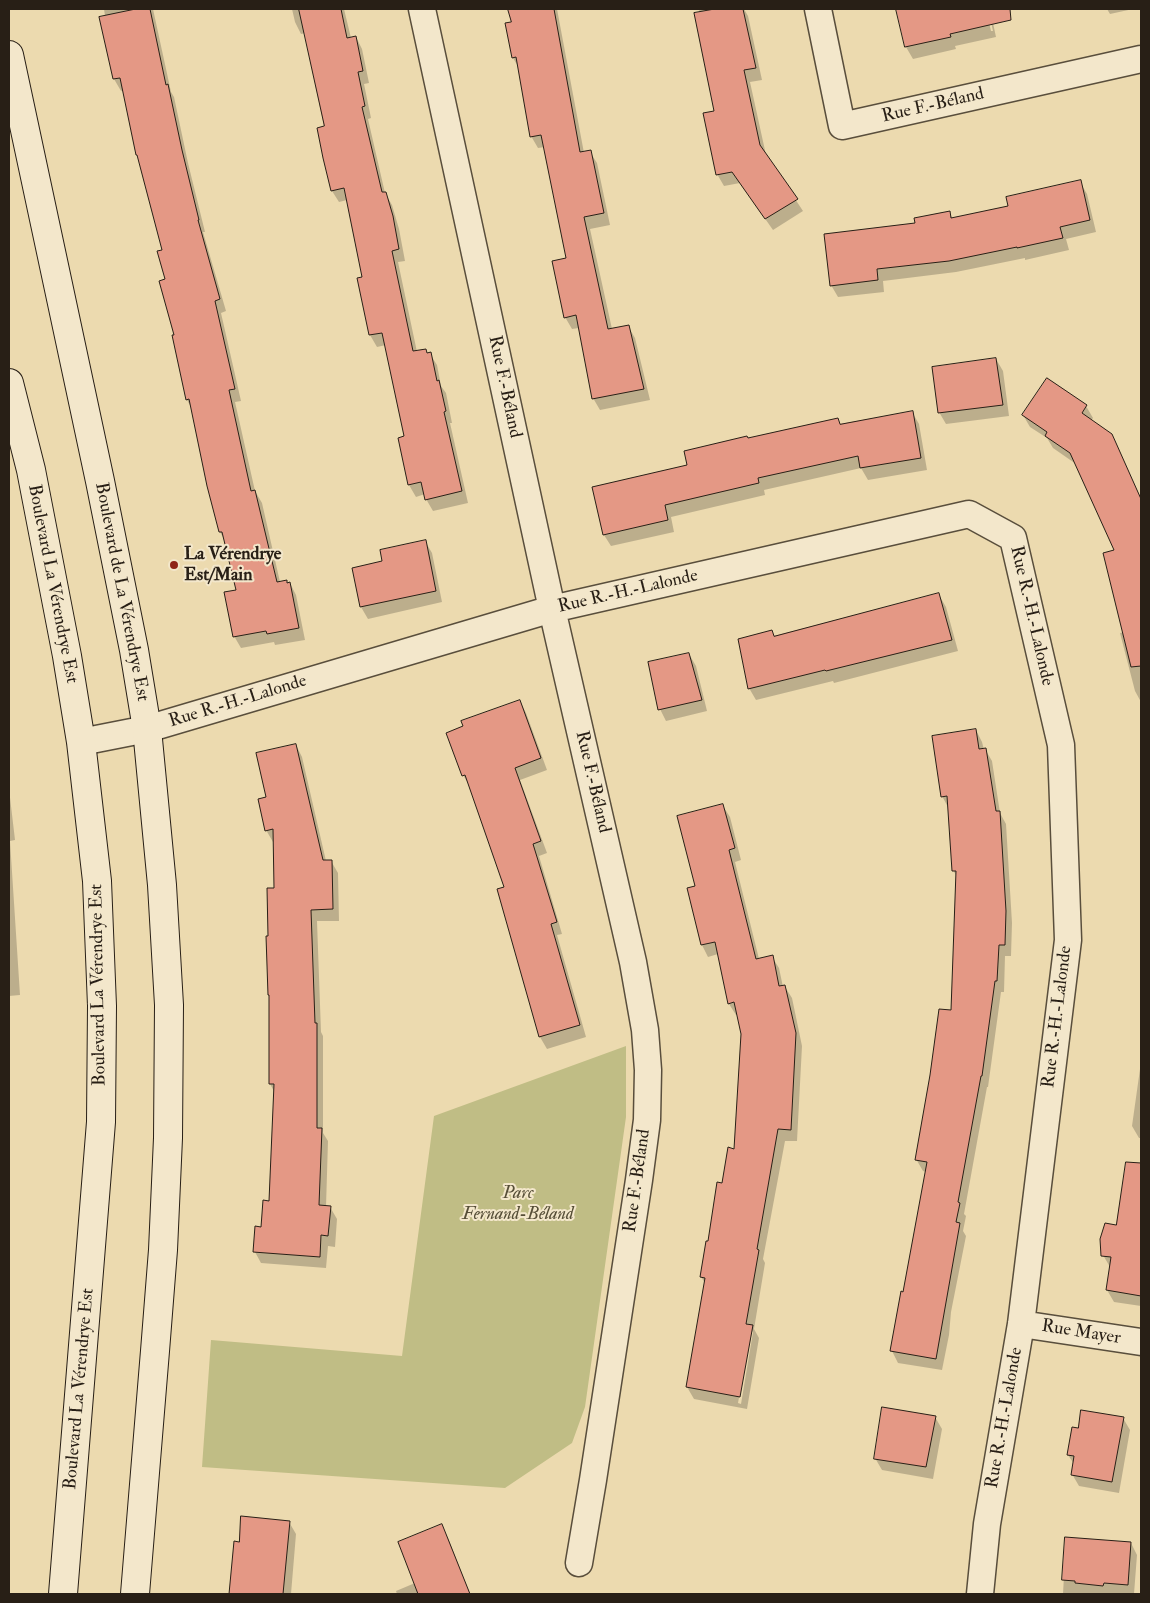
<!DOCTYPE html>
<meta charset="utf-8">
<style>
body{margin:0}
#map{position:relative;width:1150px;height:1603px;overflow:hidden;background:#ecdaaf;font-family:"IM FELL Double Pica",serif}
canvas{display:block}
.frame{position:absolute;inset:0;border:10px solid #281f16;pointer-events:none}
</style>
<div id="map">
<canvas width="1150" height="1603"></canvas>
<div class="frame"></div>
</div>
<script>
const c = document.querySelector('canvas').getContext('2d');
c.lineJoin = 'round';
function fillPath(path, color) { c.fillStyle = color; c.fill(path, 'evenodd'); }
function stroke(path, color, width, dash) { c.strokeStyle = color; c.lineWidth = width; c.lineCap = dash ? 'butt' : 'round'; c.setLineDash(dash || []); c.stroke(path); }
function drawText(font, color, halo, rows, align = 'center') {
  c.font = font + ' "IM FELL Double Pica",serif'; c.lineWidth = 4; c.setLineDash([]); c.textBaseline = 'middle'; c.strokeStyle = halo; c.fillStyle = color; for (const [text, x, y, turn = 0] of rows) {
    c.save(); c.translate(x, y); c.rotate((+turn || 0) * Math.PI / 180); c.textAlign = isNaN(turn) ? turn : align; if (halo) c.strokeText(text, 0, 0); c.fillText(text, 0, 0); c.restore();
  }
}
fillPath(new Path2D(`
 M 626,1046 L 626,1117 L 585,1407 L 572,1443 L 505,1488 L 202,1467 L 211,1340 L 402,1356 L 434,1116 Z`), '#c0bd85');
fillPath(new Path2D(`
 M 104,9 L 153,9 L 171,92 L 174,97 L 188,163 L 205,232 L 203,232 L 226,311 L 221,313 L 241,401 L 235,402 L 255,491 L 262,503 L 280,582 L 290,583 L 296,595 L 305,640 L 275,645 L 274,642 L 241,648 L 234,636 L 238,591 L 225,541 L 220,532 L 192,409 L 187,400 L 163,251 L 124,90 L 121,91 L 114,79 Z
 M 292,9 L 344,9 L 351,38 L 356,37 L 362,49 L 369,83 L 364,84 L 371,118 L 368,119 L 385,193 L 392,205 L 399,229 L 405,261 L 398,262 L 417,352 L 430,354 L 437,365 L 441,386 L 446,393 L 452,423 L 450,423 L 468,503 L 433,511 L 426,499 L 425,494 L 416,497 L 409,485 L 399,439 L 406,437 L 386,345 L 377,347 L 370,335 L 358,279 L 363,278 L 347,200 L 339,202 L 332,191 L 326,127 L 306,33 L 301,34 L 295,22 Z
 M 509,9 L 557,9 L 584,153 L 590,152 L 597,163 L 610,225 L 590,229 L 612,329 L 628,326 L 635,338 L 650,400 L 600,410 L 593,398 L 579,328 L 572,329 L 565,317 L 568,259 L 545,147 L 538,148 L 531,136 L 519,68 L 513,58 L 506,24 L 512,23 Z
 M 699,9 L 744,9 L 748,16 L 762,80 L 750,82 L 766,155 L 803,211 L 773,230 L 740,183 L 724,186 L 717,174 L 716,112 Z
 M 898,9 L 986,9 L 991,31 L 993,31 L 988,9 L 990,9 L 996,37 L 955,46 L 956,49 L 913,59 L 906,47 Z
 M 1107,9 L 1133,9 L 1110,14 Z
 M 1080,182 L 1087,194 L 1096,232 L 1066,239 L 1069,250 L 1025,260 L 1025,258 L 956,272 L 883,281 L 884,292 L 838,297 L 831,285 L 917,225 L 949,212 L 953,219 L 1010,207 Z
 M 996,359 L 1003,371 L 1009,416 L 946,424 L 939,412 Z
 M 1047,380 L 1086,406 L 1093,418 L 1091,421 L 1111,435 L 1141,498 L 1141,702 L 1135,691 L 1120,633 L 1124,632 L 1116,551 L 1076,464 L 1053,448 L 1047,438 L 1030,427 L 1023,415 Z
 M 912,412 L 919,424 L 927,470 L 868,480 L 861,468 L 764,490 L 765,495 L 671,517 L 674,532 L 611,546 L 604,535 L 689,466 L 748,439 L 838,419 L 841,425 Z
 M 425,541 L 432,553 L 442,602 L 368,619 L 361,607 L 353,569 L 384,562 Z
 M 939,595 L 946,607 L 958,651 L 834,683 L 833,681 L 756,700 L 749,688 L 772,632 L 775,637 Z
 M 689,654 L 696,666 L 707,711 L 666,721 L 660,709 Z
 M 520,701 L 526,713 L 547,770 L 520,780 L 547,853 L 539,856 L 562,934 L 557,935 L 586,1037 L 547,1049 L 540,1037 L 498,890 L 506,888 L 470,787 L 463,775 Z
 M 976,730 L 982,742 L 984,750 L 985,749 L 992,761 L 1000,813 L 1006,824 L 1012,923 L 1011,956 L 1005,956 L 1004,992 L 1001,992 L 988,1087 L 987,1087 L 964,1214 L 966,1216 L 963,1231 L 966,1236 L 951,1312 L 949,1335 L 942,1370 L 898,1363 L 892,1351 L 904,1293 L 926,1172 L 923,1171 L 916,1159 L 952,1012 L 957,877 L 953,870 L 949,809 L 942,796 Z
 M 296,745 L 302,757 L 326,861 L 331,861 L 338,873 L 339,921 L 317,921 L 321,1032 L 323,1036 L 323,1133 L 328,1141 L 326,1207 L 330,1207 L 337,1219 L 335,1247 L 328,1246 L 326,1268 L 261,1263 L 255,1252 L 270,1202 L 275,1093 L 270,1084 L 270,937 L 275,890 L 274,842 L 273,842 L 266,830 L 267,798 Z
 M 9,789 L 15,840 L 10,841 L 20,995 L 9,996 Z
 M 723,806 L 730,817 L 741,860 L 735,862 L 759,959 L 772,957 L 779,968 L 783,987 L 785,987 L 792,998 L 802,1046 L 797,1141 L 785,1141 L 763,1259 L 765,1263 L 754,1329 L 759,1338 L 747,1409 L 694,1399 L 687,1387 L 705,1283 L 701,1277 L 723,1184 L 735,1150 L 742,1034 L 738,1015 L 736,1015 L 729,1004 L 718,954 L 708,957 L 702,945 L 688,889 L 696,886 ZM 751,1330 L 753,1332 L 741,1404 L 738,1403 Z
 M 1140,1069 L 1141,1069 L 1141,1138 L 1139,1138 L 1132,1126 Z
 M 1121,1199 L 1141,1202 L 1141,1306 L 1114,1302 L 1107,1290 L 1110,1267 L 1103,1255 L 1117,1227 Z
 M 935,1417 L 942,1429 L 933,1479 L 882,1470 L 875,1458 Z
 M 1123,1418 L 1130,1430 L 1119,1493 L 1079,1486 L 1072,1474 L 1074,1464 L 1068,1455 L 1079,1429 Z
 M 289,1522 L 296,1534 L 291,1594 L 230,1594 L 235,1543 L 240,1543 Z
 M 441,1526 L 448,1538 L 470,1594 L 397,1594 L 396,1591 L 415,1583 Z
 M 1066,1538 L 1131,1543 L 1137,1555 L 1134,1594 L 1063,1594 Z`), '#0003');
const building = new Path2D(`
 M 136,9 L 150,9 L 166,85 L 168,84 L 182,150 L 199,220 L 198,220 L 220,299 L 215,301 L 235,389 L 229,390 L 251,491 L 255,490 L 277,582 L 287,580 L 287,583 L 290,582 L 299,628 L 267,634 L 266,631 L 233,637 L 224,592 L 236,590 L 222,532 L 219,532 L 207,486 L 189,399 L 186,400 L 172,335 L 174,335 L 159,281 L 165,279 L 157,251 L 162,250 L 137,155 L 136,155 L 120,78 L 113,79 L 99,17 Z
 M 299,9 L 341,9 L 347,38 L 356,36 L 363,71 L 358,72 L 365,106 L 362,107 L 382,192 L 386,192 L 393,216 L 399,249 L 392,251 L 413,351 L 426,349 L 427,353 L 431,352 L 437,381 L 439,380 L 446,411 L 444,412 L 462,491 L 425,500 L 421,482 L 408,485 L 398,438 L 404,436 L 382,333 L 369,335 L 357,278 L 362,277 L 344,188 L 331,191 L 323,158 L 317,128 L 324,126 Z
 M 508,9 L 554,9 L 580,152 L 591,150 L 604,213 L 584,217 L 608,329 L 629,325 L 644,389 L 592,399 L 576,315 L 564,318 L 552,261 L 566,258 L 541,135 L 530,137 L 516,57 L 512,58 L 505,23 L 511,22 Z
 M 715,9 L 743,9 L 756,68 L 744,70 L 760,145 L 798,199 L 765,219 L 732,172 L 716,175 L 703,113 L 714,111 L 694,13 Z
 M 896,9 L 1010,9 L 1011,20 L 950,34 L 951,37 L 905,47 Z
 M 1081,180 L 1090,220 L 1060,227 L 1063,238 L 1017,248 L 1017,247 L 949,261 L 877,269 L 878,280 L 830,286 L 824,234 L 915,223 L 914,218 L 950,211 L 951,218 L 1008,206 L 1006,197 Z
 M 996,358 L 1003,405 L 938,413 L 932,367 Z
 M 1047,378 L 1087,405 L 1082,413 L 1112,434 L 1141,499 L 1141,666 L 1131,667 L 1103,553 L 1114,550 L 1070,453 L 1045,436 L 1047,432 L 1022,415 Z
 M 913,411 L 921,458 L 860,468 L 858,456 L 758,478 L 759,483 L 665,505 L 668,520 L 603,535 L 592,487 L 687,465 L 684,451 L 747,436 L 748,438 L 838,418 L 840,424 Z
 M 426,540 L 436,591 L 360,607 L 352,568 L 382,561 L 380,550 Z
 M 939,593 L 952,640 L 826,671 L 825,670 L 748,689 L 738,639 L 772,630 L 774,636 Z
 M 689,653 L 702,700 L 658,710 L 648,662 Z
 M 520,700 L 541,758 L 515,768 L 541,841 L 533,844 L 557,922 L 551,924 L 580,1025 L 539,1037 L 497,889 L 504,887 L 465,775 L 462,776 L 446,733 L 463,726 L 461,721 Z
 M 976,729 L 979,749 L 986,748 L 996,811 L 1000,811 L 1006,911 L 1005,945 L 999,945 L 997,981 L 995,981 L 982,1076 L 981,1076 L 958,1202 L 960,1203 L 956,1222 L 960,1223 L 936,1359 L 890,1351 L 901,1291 L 903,1292 L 927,1162 L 915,1160 L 930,1075 L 939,1009 L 951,1010 L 956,871 L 952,871 L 947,796 L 941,797 L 932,736 Z
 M 296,744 L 323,860 L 332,860 L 333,909 L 311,910 L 315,1023 L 317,1023 L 317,1128 L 322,1128 L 319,1205 L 331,1206 L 328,1236 L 321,1235 L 320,1257 L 253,1252 L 255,1226 L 261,1227 L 263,1200 L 269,1201 L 274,1084 L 269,1084 L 269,995 L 268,995 L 266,936 L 268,936 L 267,888 L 274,888 L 273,829 L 265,831 L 258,799 L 266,797 L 256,753 Z
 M 723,804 L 735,848 L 729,850 L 756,959 L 773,955 L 779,986 L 785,985 L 796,1033 L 791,1130 L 778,1129 L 757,1249 L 759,1250 L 746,1324 L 753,1325 L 740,1397 L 686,1387 L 705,1278 L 700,1277 L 706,1241 L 708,1241 L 717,1182 L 722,1183 L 728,1147 L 734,1149 L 741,1034 L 734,1002 L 728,1004 L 715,942 L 701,945 L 687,888 L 695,886 L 677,816 Z
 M 1126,1162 L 1141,1163 L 1141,1296 L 1106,1290 L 1111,1257 L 1101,1256 L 1100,1239 L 1105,1223 L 1116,1225 Z
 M 882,1407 L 936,1416 L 926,1467 L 874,1459 Z
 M 1081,1410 L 1124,1417 L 1112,1482 L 1071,1475 L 1074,1456 L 1067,1455 L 1072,1427 L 1078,1428 Z
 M 241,1516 L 290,1521 L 283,1594 L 229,1594 L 234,1541 L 239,1542 Z
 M 442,1524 L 470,1594 L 418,1594 L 398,1542 Z
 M 1065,1537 L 1131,1542 L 1128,1585 L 1104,1583 L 1103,1586 L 1075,1583 L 1075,1581 L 1062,1580 Z`);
fillPath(building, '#e49885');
stroke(building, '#281f16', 1);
const minor = new Path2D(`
 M 422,9 L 552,609 L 633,962 L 645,1030 L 648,1070 L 647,1120 L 639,1180 L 593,1480 L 579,1563
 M 818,9 L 842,126 L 1141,59
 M 81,742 L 147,729 L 552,609 L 969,514 L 1013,538 L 1061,745 L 1068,940 L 1021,1324 L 987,1524 L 980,1594
 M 1021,1324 L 1141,1342`);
const secondary = new Path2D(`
 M 9,55 L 100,481 L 134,650 L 147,729 L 162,885 L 169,1005 L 168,1138 L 163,1250 L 155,1351 L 135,1594
 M 9,383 L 31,470 L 67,656 L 81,742 L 97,881 L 102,1006 L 101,1122 L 63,1594`);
stroke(minor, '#594e3c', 29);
stroke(secondary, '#281f16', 30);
stroke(minor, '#f3e7cb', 26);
stroke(secondary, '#f3e7cb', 28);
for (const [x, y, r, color] of [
 [174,565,5,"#8f2418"]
]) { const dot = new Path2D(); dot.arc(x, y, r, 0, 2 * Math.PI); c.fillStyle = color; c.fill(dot); stroke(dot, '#f3e7cb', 2); }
drawText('18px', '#281f16', '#f3e7cb', [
 ["Rue F.-Béland",933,106,-13],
 ["Rue F.-Béland",504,387,78],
 ["Boulevard La Vérendrye Est",52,584,79],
 ["Boulevard de La Vérendrye Est",121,592,79],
 ["Rue R.-H.-Lalonde",628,592,-13],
 ["Rue R.-H.-Lalonde",1031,616,77],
 ["Rue R.-H.-Lalonde",238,702,-17],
 ["Rue F.-Béland",592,782,77],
 ["Boulevard La Vérendrye Est",99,985,-91],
 ["Rue R.-H.-Lalonde",1058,1017,-83],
 ["Rue F.-Béland",638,1181,-82],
 ["Rue Mayer",1081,1333,9],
 ["Boulevard La Vérendrye Est",80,1389,-85],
 ["Rue R.-H.-Lalonde",1005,1418,-80]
]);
drawText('bold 18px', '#281f16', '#f3e7cb', [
 ["La Vérendrye",184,555],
 ["Est/Main",184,576]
], 'left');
drawText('italic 18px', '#564e37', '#f3e7cb', [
 ["Parc",518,1194],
 ["Fernand-Béland",518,1215]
]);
</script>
